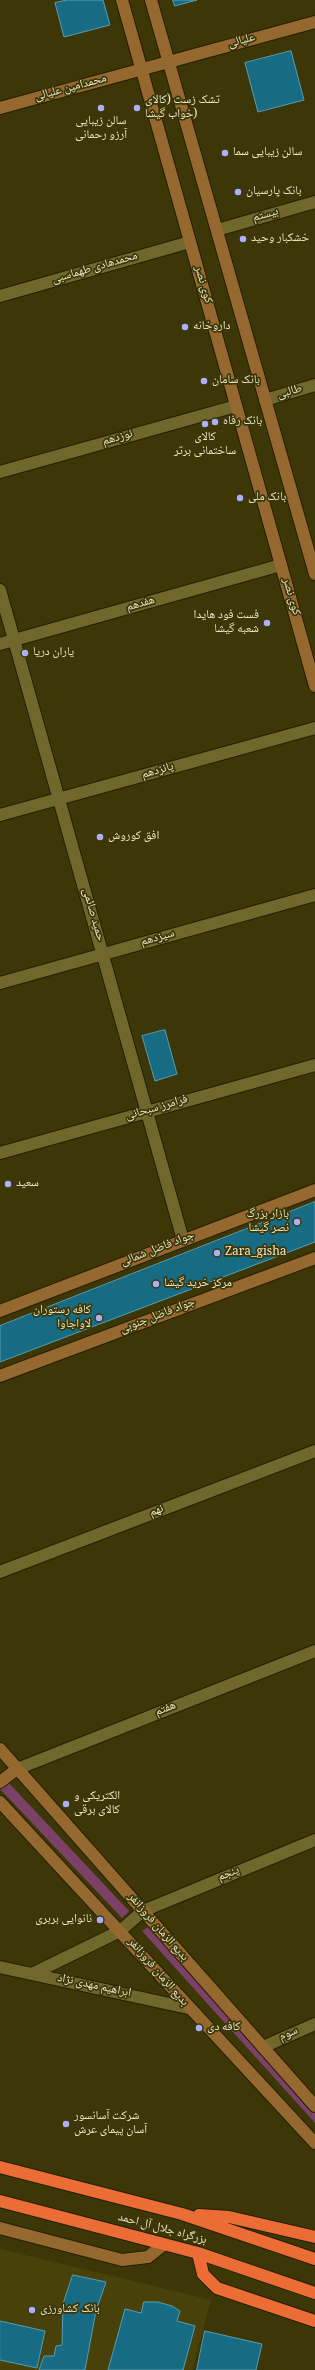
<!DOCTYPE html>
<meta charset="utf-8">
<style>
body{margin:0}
canvas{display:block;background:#3d3708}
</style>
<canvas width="315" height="2370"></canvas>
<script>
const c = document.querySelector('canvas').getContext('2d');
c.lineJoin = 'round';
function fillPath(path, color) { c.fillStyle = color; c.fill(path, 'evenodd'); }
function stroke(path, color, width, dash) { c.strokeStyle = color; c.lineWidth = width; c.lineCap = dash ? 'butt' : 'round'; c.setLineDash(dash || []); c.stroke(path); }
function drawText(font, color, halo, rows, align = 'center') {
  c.font = font + ' Georgia,"Noto Naskh Arabic",serif'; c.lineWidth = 3.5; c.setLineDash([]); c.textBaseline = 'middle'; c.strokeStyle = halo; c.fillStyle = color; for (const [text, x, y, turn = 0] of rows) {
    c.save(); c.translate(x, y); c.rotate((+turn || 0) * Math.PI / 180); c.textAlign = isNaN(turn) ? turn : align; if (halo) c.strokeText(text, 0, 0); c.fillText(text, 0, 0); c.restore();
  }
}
fillPath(new Path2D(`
 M 0,2249 L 211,2300 L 192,2370 L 183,2370 L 195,2326 L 177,2321 L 180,2311 L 172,2306 L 158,2302 L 145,2302 L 141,2313 L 125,2309 L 108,2370 L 85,2370 L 96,2311 L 106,2282 L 73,2275 L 63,2304 L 62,2345 L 56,2346 L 54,2356 L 44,2356 L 39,2370 L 0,2370 L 0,2360 L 37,2368 L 45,2332 L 0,2321 Z`), '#48420a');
fillPath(new Path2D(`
 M 7,1781 L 129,1911 L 122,1918 L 0,1789 Z
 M 151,1925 L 315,2107 L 315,2123 L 142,1931 Z`), '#7b4167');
const building = new Path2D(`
 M 67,0 L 103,0 L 110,25 L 64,37 L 55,3 Z
 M 173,0 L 197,0 L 175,6 Z
 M 291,51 L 304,100 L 258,112 L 245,63 Z
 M 165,1030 L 177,1074 L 155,1081 L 142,1036 Z
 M 315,1202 L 315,1242 L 0,1362 L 0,1326 Z
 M 73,2275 L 106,2282 L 96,2311 L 85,2370 L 39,2370 L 44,2356 L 54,2356 L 56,2346 L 62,2345 L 63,2304 Z
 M 144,2302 L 158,2302 L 172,2306 L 180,2311 L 177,2321 L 195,2326 L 183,2370 L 108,2370 L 125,2309 L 141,2313 Z
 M 0,2321 L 45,2331 L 37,2368 L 0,2360 Z
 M 205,2331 L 262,2344 L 256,2370 L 197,2370 Z`);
fillPath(building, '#176c84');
stroke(building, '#559db5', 1);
const street = new Path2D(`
 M 217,230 L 315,202
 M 0,296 L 190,242
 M 265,400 L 315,385
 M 0,472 L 236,406
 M 0,590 L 183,1240
 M 0,644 L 281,565
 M 0,815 L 315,728
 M 0,983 L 315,895
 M 0,1153 L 315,1065
 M 0,1572 L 315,1451
 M 17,1769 L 315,1651
 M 0,1967 L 188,2008
 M 32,1974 L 120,1931 L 143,1911 L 315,1840
 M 263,2047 L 315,2024`);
const secondary = new Path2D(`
 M 122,0 L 315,686
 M 151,0 L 315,574
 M 0,108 L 315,22
 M 0,1311 L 315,1190
 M 0,1376 L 315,1258
 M 0,1749 L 315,2106
 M 0,1782 L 17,1769
 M 0,1802 L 315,2143
 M 0,2228 L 122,2260 L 148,2257 L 164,2244`);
const highway = new Path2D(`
 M 0,2167 L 182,2214 L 315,2259
 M 0,2201 L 198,2253 L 315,2293
 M 199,2215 L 229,2217 L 315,2237
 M 198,2253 L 203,2274 L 217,2288 L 315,2321`);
stroke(street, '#231e01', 14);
stroke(secondary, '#231e01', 14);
stroke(highway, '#231e01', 14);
stroke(street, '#6f672c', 12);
stroke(secondary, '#94682f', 12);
stroke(highway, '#eb6c35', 12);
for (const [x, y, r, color] of [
 [101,108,4,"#acaffb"],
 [137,108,4,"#acaffb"],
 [225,153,4,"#acaffb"],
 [238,192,4,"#acaffb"],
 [243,239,4,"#acaffb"],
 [185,327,4,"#acaffb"],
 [204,381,4,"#acaffb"],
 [215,422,4,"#acaffb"],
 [205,424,4,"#acaffb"],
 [240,498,4,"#acaffb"],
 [267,623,4,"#acaffb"],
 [25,653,4,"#acaffb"],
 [100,837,4,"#acaffb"],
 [8,1184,4,"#acaffb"],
 [297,1222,4,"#acaffb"],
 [217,1253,4,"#acaffb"],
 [156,1284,4,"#acaffb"],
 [99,1318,4,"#acaffb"],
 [66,1804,4,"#acaffb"],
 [100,1920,4,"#acaffb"],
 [199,2028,4,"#acaffb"],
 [66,2124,4,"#acaffb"],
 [32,2310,4,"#acaffb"]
]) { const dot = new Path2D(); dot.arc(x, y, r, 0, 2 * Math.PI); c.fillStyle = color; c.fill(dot); stroke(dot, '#3d3708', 1.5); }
drawText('12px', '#ebe7c9', '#3d3708', [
 ["علیالی",242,42,-15],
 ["محمدامین علیالی",71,89,-15],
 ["بیستم",266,216,-16],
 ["محمدهادی طهماسبی",95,269,-16],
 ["کوی نصر",202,285,74],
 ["طالبی",290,393,-16],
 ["نوزدهم",118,439,-16],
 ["کوی نصر",290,597,74],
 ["هفدهم",141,605,-16],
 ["پانزدهم",158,772,-16],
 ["حمید صائمی",92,915,74],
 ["سیزدهم",158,939,-16],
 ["فرامرز سبحانی",157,1109,-16],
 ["جواد فاضل شمالی",158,1250,-21],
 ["جواد فاضل جنوبی",158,1317,-21],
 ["نهم",157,1512,-21],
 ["هفتم",166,1710,-22],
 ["پنجم",229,1875,-22],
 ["بدیع‌ الزمان فروزانفر",157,1928,49],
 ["بدیع الزمان فروزانفر",157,1973,49],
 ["ابراهیم مهدی نژاد",94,1987,12],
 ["سوم",289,2035,-24],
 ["بزرگراه جلال آل احمد",162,2230,15]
]);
drawText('12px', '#ebe7c9', '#3d3708', [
 ["تشک زست (کالای",145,101],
 ["خواب گیشا)",145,115],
 ["سالن زیبایی",101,122,"center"],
 ["آرزو رحمانی",101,136,"center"],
 ["سالن زیبایی سما",233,153],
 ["بانک پارسیان",246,192],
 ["خشکبار وحید",251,239],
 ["داروخانه",193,327],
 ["بانک سامان",212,381],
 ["بانک رفاه",223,422],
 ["کالای",205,438,"center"],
 ["ساختمانی برتر",205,452,"center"],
 ["بانک ملی",248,498],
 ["فست فود هایدا",259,616,"right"],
 ["شعبه گیشا",259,630,"right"],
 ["یاران دریا",33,653],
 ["افق کوروش",108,837],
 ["سعید",16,1184],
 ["بازار بزرگ",289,1215,"right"],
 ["نصر گیشا",289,1229,"right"],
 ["Zara_gisha",225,1253],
 ["مرکز خرید گیشا",164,1284],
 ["کافه رستوران",91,1311,"right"],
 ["لاواجاوا",91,1325,"right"],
 ["الکتریکی و",74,1797],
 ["کالای برقی",74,1811],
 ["نانوایی بربری",92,1920,"right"],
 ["کافه دی",207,2028],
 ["شرکت آسانسور",74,2117],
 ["آسان پیمای عرش",74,2131],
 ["بانک کشاورزی",40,2310]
], 'left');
</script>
